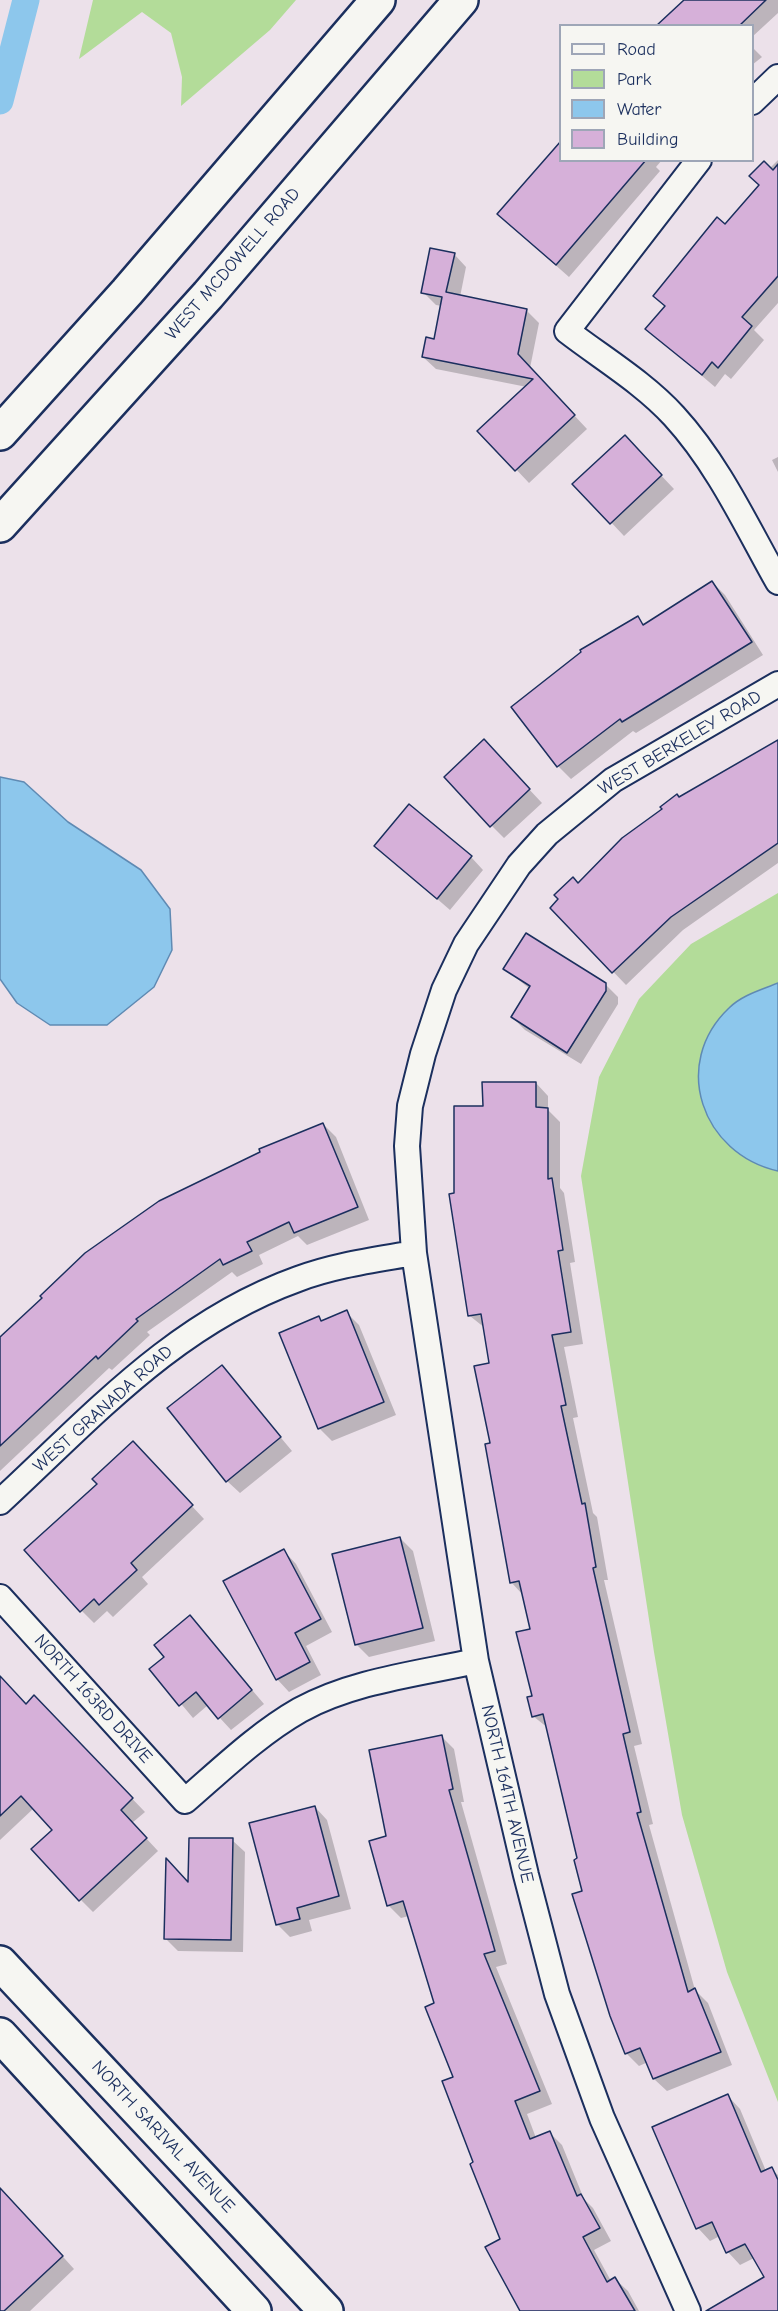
<!DOCTYPE html>
<style>
body{margin:0}
#map{position:relative;width:778px;height:2311px;overflow:hidden;background:#ece1ea;font-family:"Comic Neue",sans-serif}
canvas{display:block}
.legend{position:absolute;left:559px;top:24px;width:195px;height:138px;box-sizing:border-box;background:#f6f6f2;border:2px solid #9ea6b7;margin:0;padding:8px 10px;list-style:none;font-size:18px;color:#1b2f5e}
.legend li{display:flex;align-items:center;gap:12px;height:30px}
.legend b{width:30px;border:2px solid #9ea6b7}
</style>
<div id="map">
<canvas width="778" height="2311"></canvas>
<ul class="legend">
<li><b style="height:8px;background:#f6f6f2"></b>Road</li>
<li><b style="height:16px;background:#b3dc99"></b>Park</li>
<li><b style="height:16px;background:#8dc7ec"></b>Water</li>
<li><b style="height:16px;background:#d6b0d9"></b>Building</li>
</ul>
</div>
<script>
const c = document.querySelector('canvas').getContext('2d');
c.lineJoin = 'round';
function fillPath(path, color) { c.fillStyle = color; c.fill(path, 'evenodd'); }
function stroke(path, color, width, dash) { c.strokeStyle = color; c.lineWidth = width; c.lineCap = dash ? 'butt' : 'round'; c.setLineDash(dash || []); c.stroke(path); }
function drawText(font, color, halo, rows, align = 'center') {
  c.font = font + ' "Comic Neue",sans-serif'; c.lineWidth = 4.5; c.setLineDash([]); c.textBaseline = 'middle'; c.strokeStyle = halo; c.fillStyle = color; for (const [text, x, y, turn = 0] of rows) {
    c.save(); c.translate(x, y); c.rotate((+turn || 0) * Math.PI / 180); c.textAlign = isNaN(turn) ? turn : align; if (halo) c.strokeText(text, 0, 0); c.fillText(text, 0, 0); c.restore();
  }
}
fillPath(new Path2D(`
 M 93,0 L 296,0 L 270,30 L 181,106 L 182,77 L 171,33 L 142,12 L 79,59 Z
 M 778,893 L 778,2102 L 727,1972 L 682,1815 L 654,1652 L 581,1176 L 599,1077 L 639,999 L 691,944 Z`), '#b3dc99');
const water = new Path2D(`
 M 0,777 L 24,782 L 68,822 L 141,870 L 170,909 L 172,950 L 154,987 L 107,1025 L 50,1025 L 17,1003 L 0,979 Z
 M 778,983 L 778,1171 C 702,1154 670,1064 729,1008 C 742,995 761,990 778,983 Z`);
fillPath(water, '#8dc7ec');
stroke(water, '#5f8ab3', 1.5);
fillPath(new Path2D(`
 M 686,0 L 778,0 L 778,13 L 752,37 L 752,26 L 659,26 Z
 M 752,47 L 762,57 L 752,65 Z
 M 560,141 L 560,160 L 662,160 L 656,167 L 660,171 L 569,277 L 511,226 L 540,166 Z
 M 778,160 L 778,303 L 754,330 L 764,340 L 731,379 L 725,374 L 715,387 L 647,329 L 725,226 L 761,186 L 769,169 Z
 M 454,254 L 466,267 L 460,297 L 526,310 L 539,323 L 530,368 L 587,429 L 529,483 L 480,431 L 527,387 L 436,369 L 423,357 L 435,340 L 442,306 L 436,305 L 423,292 Z
 M 637,450 L 674,489 L 624,536 L 575,484 Z
 M 778,457 L 778,472 L 772,460 Z
 M 712,582 L 725,595 L 763,655 L 636,733 L 633,731 L 571,779 L 558,766 L 637,618 L 645,625 Z
 M 778,741 L 778,863 L 683,930 L 626,985 L 552,908 L 679,799 Z
 M 496,754 L 542,803 L 504,838 L 491,825 Z
 M 376,846 L 471,857 L 483,870 L 450,910 Z
 M 505,969 L 605,984 L 618,997 L 618,1004 L 581,1064 L 525,1030 L 512,1017 L 530,989 Z
 M 536,1083 L 548,1096 L 548,1110 L 560,1122 L 560,1188 L 564,1193 L 575,1262 L 570,1263 L 583,1344 L 564,1347 L 578,1417 L 573,1418 L 593,1513 L 597,1517 L 608,1580 L 604,1580 L 642,1744 L 634,1746 L 653,1824 L 649,1825 L 695,1990 L 708,2003 L 732,2065 L 667,2091 L 654,2079 L 648,2062 L 639,2066 L 626,2053 L 584,1892 L 548,1728 L 533,1716 L 532,1630 L 523,1595 L 511,1582 L 492,1444 L 491,1364 L 485,1328 L 470,1316 L 455,1195 L 484,1107 Z
 M 323,1124 L 336,1137 L 369,1220 L 307,1245 L 298,1236 L 259,1255 L 263,1264 L 237,1277 L 232,1272 L 147,1332 L 150,1335 L 112,1370 L 109,1368 L 0,1471 L 0,1339 Z
 M 346,1312 L 359,1325 L 396,1415 L 332,1441 L 320,1429 L 281,1334 L 319,1318 L 323,1322 Z
 M 222,1367 L 292,1451 L 240,1493 L 227,1481 Z
 M 145,1456 L 204,1519 L 142,1577 L 148,1584 L 113,1617 L 107,1611 L 94,1623 L 81,1610 Z
 M 400,1538 L 413,1551 L 435,1641 L 369,1657 L 356,1644 Z
 M 284,1551 L 296,1564 L 332,1632 L 306,1646 L 321,1675 L 289,1692 L 277,1679 Z
 M 190,1617 L 264,1704 L 231,1730 L 208,1705 L 193,1718 L 152,1669 L 166,1658 Z
 M 0,1678 L 26,1706 L 47,1710 L 145,1812 L 132,1823 L 158,1851 L 93,1912 L 81,1900 L 54,1830 L 34,1808 L 0,1840 Z
 M 441,1736 L 454,1749 L 464,1802 L 461,1802 L 507,1964 L 496,1967 L 552,2104 L 527,2114 L 536,2138 L 550,2133 L 562,2145 L 584,2199 L 593,2208 L 611,2241 L 594,2250 L 611,2281 L 615,2279 L 628,2291 L 639,2311 L 524,2311 L 475,2163 L 436,2004 L 409,1916 L 401,1918 L 388,1905 L 387,1837 Z
 M 315,1807 L 327,1820 L 351,1909 L 309,1920 L 312,1931 L 290,1937 L 277,1924 Z
 M 232,1840 L 245,1852 L 243,1952 L 178,1951 L 166,1939 L 190,1885 Z
 M 728,2096 L 740,2109 L 766,2171 L 771,2169 L 778,2175 L 778,2311 L 737,2311 L 766,2278 L 754,2258 L 740,2265 L 728,2252 L 720,2236 L 710,2241 L 698,2228 Z
 M 0,2187 L 74,2269 L 30,2311 L 0,2311 Z`), '#0003');
stroke(new Path2D(`
 M 0,101 L 26,0`), '#8dc7ec', 27);
const building = new Path2D(`
 M 684,0 L 766,0 L 739,26 L 656,26 Z
 M 561,141 L 561,160 L 646,160 L 556,265 L 497,214 Z
 M 764,161 L 773,170 L 778,164 L 778,276 L 742,317 L 752,326 L 718,368 L 712,362 L 702,375 L 645,329 L 665,306 L 653,296 L 717,217 L 725,224 L 759,185 L 749,176 Z
 M 430,248 L 455,253 L 446,292 L 527,309 L 518,354 L 575,415 L 515,471 L 477,431 L 533,379 L 422,357 L 426,337 L 434,339 L 442,297 L 421,293 Z
 M 625,435 L 662,475 L 610,524 L 572,484 Z
 M 712,581 L 752,642 L 622,722 L 620,719 L 557,767 L 511,707 L 581,652 L 580,650 L 638,616 L 643,625 Z
 M 484,739 L 530,789 L 490,827 L 444,777 Z
 M 778,740 L 778,843 L 671,917 L 612,973 L 550,908 L 558,899 L 554,895 L 573,877 L 578,883 L 622,838 L 662,809 L 660,807 L 677,794 L 679,797 Z
 M 409,804 L 472,856 L 437,899 L 374,846 Z
 M 526,933 L 606,983 L 606,991 L 567,1053 L 511,1017 L 530,986 L 503,969 Z
 M 482,1082 L 536,1082 L 536,1107 L 548,1108 L 548,1179 L 552,1178 L 563,1250 L 558,1251 L 571,1332 L 552,1335 L 566,1405 L 561,1406 L 582,1504 L 585,1503 L 596,1567 L 593,1568 L 630,1732 L 623,1734 L 641,1812 L 637,1813 L 688,1992 L 695,1988 L 721,2052 L 653,2079 L 640,2048 L 625,2054 L 610,2016 L 572,1894 L 582,1891 L 574,1860 L 577,1858 L 543,1714 L 532,1717 L 527,1697 L 532,1696 L 516,1632 L 530,1629 L 519,1581 L 510,1583 L 485,1444 L 490,1443 L 474,1366 L 489,1363 L 481,1314 L 468,1316 L 449,1194 L 454,1193 L 454,1106 L 483,1106 Z
 M 323,1123 L 358,1207 L 294,1233 L 289,1222 L 247,1242 L 252,1251 L 223,1265 L 220,1259 L 136,1319 L 138,1321 L 98,1359 L 96,1356 L 0,1446 L 0,1337 L 42,1298 L 40,1296 L 85,1253 L 159,1201 L 260,1152 L 259,1149 Z
 M 347,1310 L 384,1402 L 318,1429 L 279,1333 L 319,1316 L 321,1321 Z
 M 222,1365 L 281,1437 L 226,1482 L 167,1408 Z
 M 133,1441 L 193,1505 L 131,1563 L 137,1570 L 99,1605 L 94,1599 L 80,1612 L 24,1550 L 97,1484 L 92,1479 Z
 M 400,1537 L 423,1628 L 355,1645 L 332,1554 Z
 M 284,1549 L 321,1619 L 295,1633 L 310,1662 L 276,1680 L 223,1581 Z
 M 190,1615 L 252,1690 L 218,1719 L 196,1692 L 179,1706 L 149,1669 L 164,1657 L 154,1645 Z
 M 0,1676 L 26,1704 L 34,1695 L 133,1798 L 121,1810 L 147,1838 L 79,1901 L 31,1849 L 52,1830 L 21,1796 L 0,1816 Z
 M 442,1735 L 453,1789 L 449,1790 L 495,1951 L 484,1954 L 540,2091 L 515,2101 L 530,2139 L 550,2131 L 577,2196 L 581,2194 L 600,2228 L 583,2237 L 607,2282 L 615,2277 L 635,2311 L 520,2311 L 485,2247 L 500,2239 L 470,2164 L 473,2162 L 442,2081 L 453,2077 L 425,2007 L 434,2003 L 403,1901 L 387,1906 L 369,1841 L 386,1836 L 369,1750 Z
 M 315,1806 L 339,1896 L 297,1908 L 300,1919 L 276,1925 L 249,1823 Z
 M 189,1838 L 233,1838 L 231,1940 L 164,1939 L 166,1858 L 188,1882 Z
 M 728,2094 L 761,2172 L 772,2167 L 778,2180 L 778,2311 L 706,2311 L 764,2277 L 745,2244 L 726,2253 L 712,2222 L 696,2229 L 652,2127 Z
 M 0,2188 L 63,2256 L 4,2311 L 0,2311 Z`);
fillPath(building, '#d6b0d9');
stroke(building, '#1b2f5e', 1.5);
const street = new Path2D(`
 M 752,102 L 778,77
 M 699,160 L 567,331 C 602,358 644,383 674,416 C 718,464 746,525 778,582
 M 0,1502 C 93,1416 175,1323 298,1279 C 335,1265 375,1260 414,1253
 M 0,1597 L 185,1801 C 222,1769 258,1734 300,1710 C 353,1681 417,1674 476,1661
 M 688,2311 L 602,2118 L 557,1994 L 526,1875 L 476,1661 L 414,1253 L 407,1146 L 410,1106 L 423,1054 L 444,990 L 466,944 L 519,865 L 547,834 L 613,780 L 778,684`);
const secondary = new Path2D(`
 M 0,1963 L 326,2311
 M 0,2035 L 254,2311`);
const primary = new Path2D(`
 M 0,433 L 127,292 L 378,0
 M 0,525 L 208,295 L 461,0`);
stroke(street, '#1b2f5e', 28);
stroke(secondary, '#1b2f5e', 38);
stroke(primary, '#1b2f5e', 38);
stroke(street, '#f6f6f2', 24);
stroke(secondary, '#f6f6f2', 33);
stroke(primary, '#f6f6f2', 33);
drawText('18px', '#1b2f5e', '#f6f6f2', [
 ["WEST MCDOWELL ROAD",233,264,-49],
 ["WEST BERKELEY ROAD",680,743,-31],
 ["WEST GRANADA ROAD",103,1409,-42],
 ["NORTH 163RD DRIVE",93,1699,48],
 ["NORTH 164TH AVENUE",507,1794,77],
 ["NORTH SARIVAL AVENUE",163,2137,47]
]);
</script>
